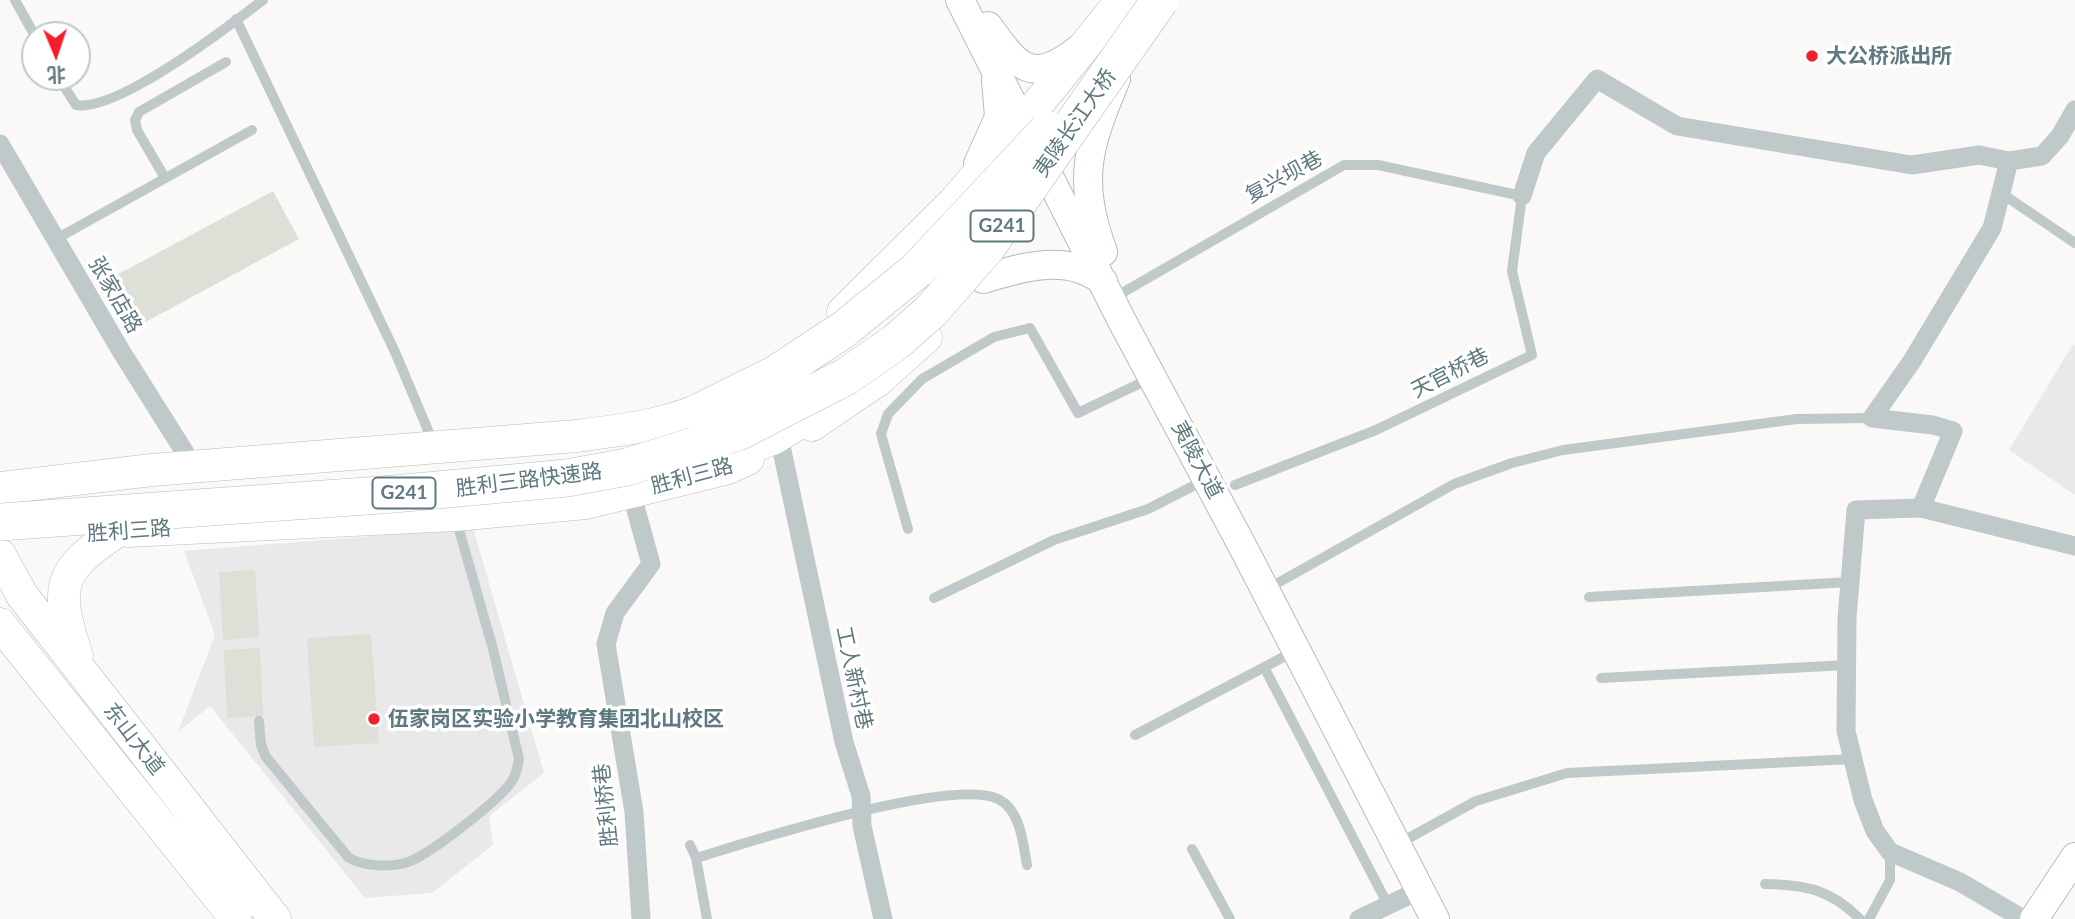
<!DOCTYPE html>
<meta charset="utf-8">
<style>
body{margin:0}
#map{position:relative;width:2075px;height:919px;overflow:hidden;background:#faf9f7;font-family:Lato,"Noto Sans SC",sans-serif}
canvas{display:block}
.north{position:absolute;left:21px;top:21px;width:70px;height:70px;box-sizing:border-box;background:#fff;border:2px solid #bfc9cc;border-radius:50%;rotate:178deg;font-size:19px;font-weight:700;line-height:28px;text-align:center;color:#5e797f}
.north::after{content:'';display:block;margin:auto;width:24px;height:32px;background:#f21f2c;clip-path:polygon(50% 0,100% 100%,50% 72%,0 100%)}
</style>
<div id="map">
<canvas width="2075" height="919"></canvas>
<div class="north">北</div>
</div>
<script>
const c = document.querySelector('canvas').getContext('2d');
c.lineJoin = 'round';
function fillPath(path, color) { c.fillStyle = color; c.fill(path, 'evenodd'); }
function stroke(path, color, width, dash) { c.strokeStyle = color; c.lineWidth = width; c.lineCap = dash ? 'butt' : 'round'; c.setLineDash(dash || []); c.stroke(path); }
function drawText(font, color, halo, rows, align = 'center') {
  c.font = font + ' Lato,"Noto Sans SC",sans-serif'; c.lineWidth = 7; c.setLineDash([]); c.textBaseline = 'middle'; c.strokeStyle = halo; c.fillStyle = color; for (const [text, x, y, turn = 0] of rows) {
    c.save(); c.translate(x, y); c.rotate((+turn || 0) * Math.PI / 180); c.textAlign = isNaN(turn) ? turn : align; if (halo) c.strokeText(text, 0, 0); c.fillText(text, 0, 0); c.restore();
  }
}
fillPath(new Path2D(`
 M 2073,344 L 2075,346 L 2075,495 L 2009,450 Z
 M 473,528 L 544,773 L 489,816 L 493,845 L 432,893 L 365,898 L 210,706 L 178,732 L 215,635 L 184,551 Z`), '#e8e9e8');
fillPath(new Path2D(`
 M 273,191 L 299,239 L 140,325 L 113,277 Z
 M 255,570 L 259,637 L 223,640 L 219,572 Z
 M 371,634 L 379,743 L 314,747 L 307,638 Z
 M 260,648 L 263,716 L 227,718 L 224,650 Z`), '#dce0d6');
const secondary = new Path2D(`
 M 960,0 L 1122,321 L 1245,551 L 1435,919
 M 988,26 C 1018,68 1032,86 1079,49
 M 978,164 L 999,117 L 996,80
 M 1103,252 C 1077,179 1087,149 1116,79
 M 983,279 C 1023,267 1067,253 1103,281
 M 2034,919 L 2075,857`);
const primary = new Path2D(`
 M 843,312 L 956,200 L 1032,111 L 1122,0
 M 812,425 L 878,380 L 926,337
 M 0,488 L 152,470 L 576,436 C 625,430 678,424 721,399
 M 128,531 L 455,515 L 586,503 L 725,469 L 748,459
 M 0,555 L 22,595 L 275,919
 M 0,624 L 236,919
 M 77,656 C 55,588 56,572 116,532`);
const highway = new Path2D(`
 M 715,457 L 773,436 L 829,402`);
stroke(secondary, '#b2bdbf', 30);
stroke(primary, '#b4bdbf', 33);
stroke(highway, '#b6bdbf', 38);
stroke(new Path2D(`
 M 15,0 L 35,36
 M 236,19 L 395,352 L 433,442
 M 58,77 L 76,105 C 117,112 228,27 263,0
 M 165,178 L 137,130 L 135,120 L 139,112 L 226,62
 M 2001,193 L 2075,243
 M 56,239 L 252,130
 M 1122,293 L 1344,165 L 1378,165 L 1522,196 L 1512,271 L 1532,355 L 1376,430 L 1235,485
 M 908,529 L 881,434 L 888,414 L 922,379 L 994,337 L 1030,328 L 1078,413 L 1149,379
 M 1276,584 L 1454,484 L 1512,463 L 1563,450 L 1797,419 L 1872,418
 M 1589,597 L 1850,582
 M 934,598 L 1054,540 L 1148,509 L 1203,481
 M 1264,667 L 1388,905
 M 1601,678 L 1847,665
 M 259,721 L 261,745 L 266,757 L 348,857 C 362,867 394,868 411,861 C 435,850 494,804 510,784 C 516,776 517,769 519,759 L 493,649 L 456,519
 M 1135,735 L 1293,652
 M 1407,839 L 1476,801 L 1567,773 L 1853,759
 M 690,845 L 696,858 L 707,919
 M 1192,849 L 1230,919
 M 696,858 C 752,841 951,777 998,799 C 1021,810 1023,844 1027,865
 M 1765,884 C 1806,885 1830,889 1860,919
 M 1869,919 L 1890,880 L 1890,853`), '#c0c9ca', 10);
stroke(new Path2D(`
 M 0,144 L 121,351 L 194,467
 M 1522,196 L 1536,153 L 1597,79 L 1677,126 L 1912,165 L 1979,155 L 2009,161 L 2042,156 L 2060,136 L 2075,110
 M 781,446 L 844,742 L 861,796 L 862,826 L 883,919
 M 631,492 L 651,564 L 615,613 L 606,644 L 634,812 L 641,919
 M 1921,508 L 1953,431 L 1933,425 L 1872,418 L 1912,361 L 1992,228 L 2009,161
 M 1359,919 L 1420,890
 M 2023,919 L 1960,882 L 1890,852 L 1875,831 L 1863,800 L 1846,731 L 1847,618 L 1856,510 L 1921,508 L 2075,546`), '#c0c9ca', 19);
stroke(secondary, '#fff', 28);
stroke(primary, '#fff', 32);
stroke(highway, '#fff', 37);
const highwayBridge = new Path2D(`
 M 699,412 L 776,374 L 843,330 L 917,270 L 1048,130
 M 0,522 L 394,494 L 567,478 L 627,467 L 738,432 L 847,376 L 896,342 L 931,311 L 987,247 L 1160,0`);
stroke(highwayBridge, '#b6bdbf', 38, []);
stroke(highwayBridge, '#fff', 37);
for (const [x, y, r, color] of [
 [1812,56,7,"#f21f2c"],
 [374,719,7,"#f21f2c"]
]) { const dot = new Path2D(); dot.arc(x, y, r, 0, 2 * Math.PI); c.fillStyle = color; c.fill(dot); stroke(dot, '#fff', 2.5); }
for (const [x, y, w] of [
 [1002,226,63],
 [404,493,63]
]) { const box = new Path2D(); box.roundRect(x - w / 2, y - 15.5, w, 31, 5); c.fillStyle = '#fff'; c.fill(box); stroke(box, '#5e797f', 2); }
drawText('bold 19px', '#5e797f', null, [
 ["G241",1002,226],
 ["G241",404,493]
]);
drawText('bold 21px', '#5e797f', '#fff', [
 ["大公桥派出所",1826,56],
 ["伍家岗区实验小学教育集团北山校区",388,719]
], 'left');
drawText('21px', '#5e797f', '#fff', [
 ["夷陵长江大桥",1075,123,-55],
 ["复兴坝巷",1284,177,-29],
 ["张家店路",115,295,60],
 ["天官桥巷",1450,373,-27],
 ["夷陵大道",1197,460,62],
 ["胜利三路",692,476,-15],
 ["胜利三路快速路",529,480,-7],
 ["胜利三路",129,531,-4],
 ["工人新村巷",854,678,78],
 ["东山大道",134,739,52],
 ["胜利桥巷",606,805,-96]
]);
</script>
